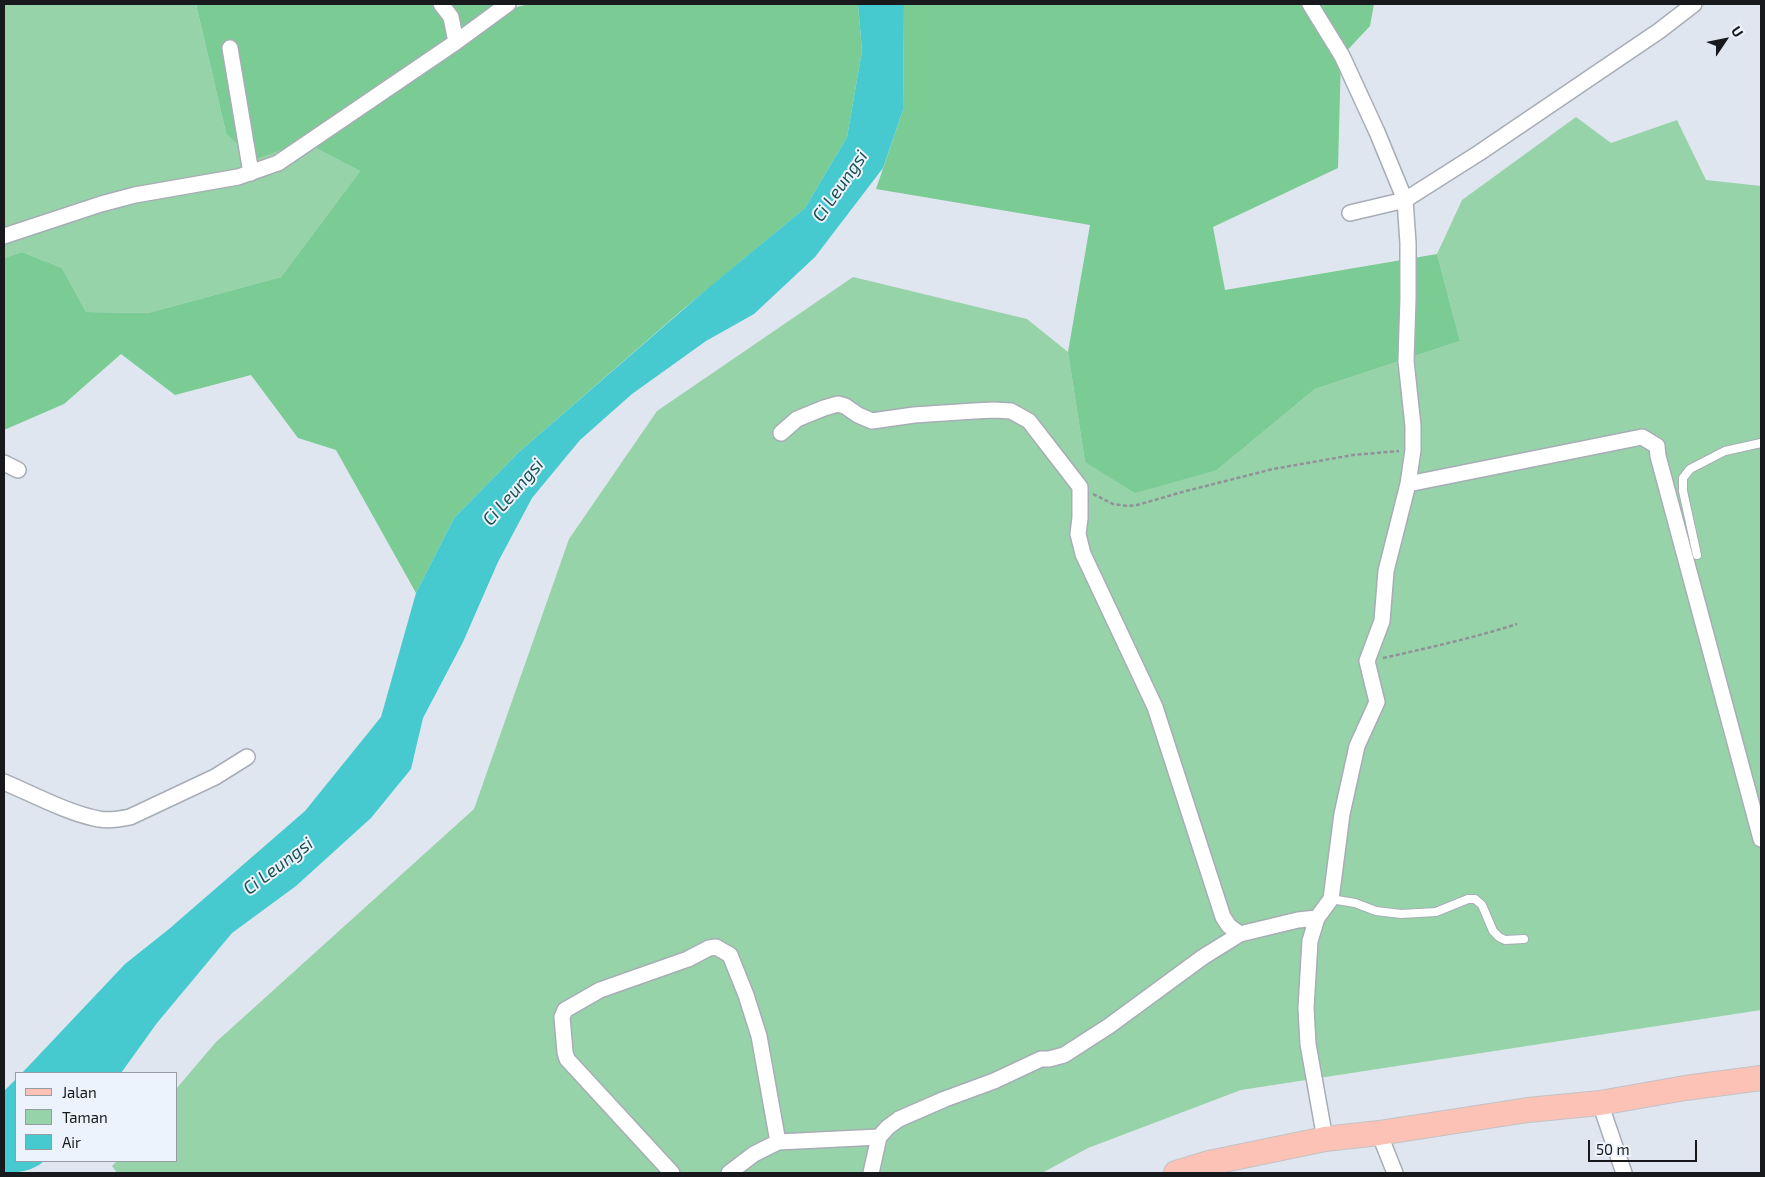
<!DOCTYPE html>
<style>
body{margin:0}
#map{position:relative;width:1765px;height:1177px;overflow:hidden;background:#e0e6ef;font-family:"Exo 2",sans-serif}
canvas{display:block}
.frame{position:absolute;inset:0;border:5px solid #17191c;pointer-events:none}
.legend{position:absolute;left:15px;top:1072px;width:162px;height:90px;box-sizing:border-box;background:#edf3fc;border:1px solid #979ca2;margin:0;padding:6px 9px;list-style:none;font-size:15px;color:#17191c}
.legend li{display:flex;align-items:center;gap:10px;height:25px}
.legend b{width:25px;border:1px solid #979ca2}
.north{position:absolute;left:1700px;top:15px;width:50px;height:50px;-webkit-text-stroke:4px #edf3fc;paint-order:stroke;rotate:56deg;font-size:14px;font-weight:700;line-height:20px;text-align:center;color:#17191c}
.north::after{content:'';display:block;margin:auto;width:18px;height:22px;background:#17191c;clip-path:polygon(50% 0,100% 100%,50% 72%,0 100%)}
.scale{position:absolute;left:1588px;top:1140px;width:109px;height:22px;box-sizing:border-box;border:2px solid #17191c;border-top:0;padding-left:6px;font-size:15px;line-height:18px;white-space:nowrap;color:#17191c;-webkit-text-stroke:4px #edf3fc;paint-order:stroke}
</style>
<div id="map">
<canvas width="1765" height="1177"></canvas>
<div class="frame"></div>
<ul class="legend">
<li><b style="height:6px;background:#fcc2b6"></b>Jalan</li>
<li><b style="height:14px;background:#97d3a9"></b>Taman</li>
<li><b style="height:14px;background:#46cacf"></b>Air</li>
</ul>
<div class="north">U</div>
<div class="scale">50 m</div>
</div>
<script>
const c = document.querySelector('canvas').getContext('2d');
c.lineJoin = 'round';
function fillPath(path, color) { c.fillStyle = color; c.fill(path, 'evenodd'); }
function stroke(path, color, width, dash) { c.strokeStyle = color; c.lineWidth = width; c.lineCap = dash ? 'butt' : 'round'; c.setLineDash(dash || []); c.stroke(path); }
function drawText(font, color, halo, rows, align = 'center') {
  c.font = font + ' "Exo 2",sans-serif'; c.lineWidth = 4; c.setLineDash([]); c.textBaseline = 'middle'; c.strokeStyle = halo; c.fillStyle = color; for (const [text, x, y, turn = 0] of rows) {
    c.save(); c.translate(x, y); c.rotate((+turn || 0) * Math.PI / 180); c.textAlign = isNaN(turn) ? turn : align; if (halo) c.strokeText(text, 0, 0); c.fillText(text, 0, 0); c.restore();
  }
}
fillPath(new Path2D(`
 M 4,4 L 196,4 L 226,133 L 304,142 L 360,171 L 281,277 L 148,313 L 86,312 L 62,268 L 22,252 L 4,258 Z
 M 1576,117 L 1611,143 L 1677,120 L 1706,180 L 1761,186 L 1761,1010 L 1241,1090 L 1088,1148 L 1042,1173 L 117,1173 L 112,1166 L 117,1161 L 176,1161 L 176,1089 L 216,1042 L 474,809 L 569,539 L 657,411 L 853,277 L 1027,319 L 1068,352 L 1085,462 L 1217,470 L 1315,389 L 1460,341 L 1437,254 L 1462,200 Z`), '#97d3a9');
fillPath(new Path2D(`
 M 196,4 L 498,4 L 503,10 L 530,4 L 858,4 L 862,51 L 847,137 L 805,208 L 681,311 L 519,452 L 454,518 L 416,593 L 336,450 L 298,438 L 251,375 L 175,395 L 121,354 L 64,404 L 4,430 L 4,258 L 22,252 L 62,268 L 86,312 L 148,313 L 281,277 L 360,171 L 304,142 L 253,160 L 226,133 Z
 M 904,4 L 1374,4 L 1370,26 L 1341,57 L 1338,168 L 1213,227 L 1225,290 L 1437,254 L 1460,341 L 1315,389 L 1217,470 L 1135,493 L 1085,462 L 1068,352 L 1090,225 L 876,189 L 903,110 Z`), '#7acb94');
fillPath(new Path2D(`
 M 858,4 L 904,4 L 903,110 L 883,168 L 815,257 L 754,314 L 706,341 L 632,394 L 580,440 L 532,498 L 498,562 L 463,642 L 423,718 L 411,769 L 371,818 L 296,886 L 232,933 L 157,1023 L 121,1073 L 22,1073 L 125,964 L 169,929 L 305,811 L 381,717 L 416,593 L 454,518 L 519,452 L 707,289 L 805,208 L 847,137 L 862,51 Z
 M 16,1079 L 16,1161 L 44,1161 C 33,1171 18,1173 4,1173 L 4,1091 Z`), '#46cacf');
const lane = new Path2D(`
 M 1697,555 L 1683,491 L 1683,478 L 1690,469 L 1725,451 L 1761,443
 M 1331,899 L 1355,903 L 1376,911 L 1401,914 L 1436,912 L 1468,899 L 1475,899 L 1482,905 L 1493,931 L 1499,937 L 1505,940 L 1524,939`);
const street = new Path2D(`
 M 441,4 L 451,17 L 456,42
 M 1310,4 L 1342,56 L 1377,132 L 1405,200 L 1408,243 L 1408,299 L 1406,361 L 1413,426 L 1413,450 L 1408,484 L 1386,571 L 1382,621 L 1367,661 L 1377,702 L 1357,746 L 1342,814 L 1331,899 L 1317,918 L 1310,941 L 1306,1008 L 1308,1044 L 1325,1139
 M 230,48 L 251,173
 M 1350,213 L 1405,200 L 1479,153 L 1659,31 L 1694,4
 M 4,236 L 101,204 L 135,195 L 238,177 L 278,163 L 456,42 L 508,4
 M 781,433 L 797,419 L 824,408 L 838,404 L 845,406 L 858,415 L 872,421 L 914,415 L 974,411 L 994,410 L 1011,411 L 1029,421 L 1080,487 L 1080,518 L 1078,534 L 1083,554 L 1155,707 L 1223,917 L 1229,926 L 1240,934 L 1298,920 L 1317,918
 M 4,463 L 18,470
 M 1408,484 L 1642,437 L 1657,446 L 1658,456 L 1761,839
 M 4,782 C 32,794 70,814 99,819 C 109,821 120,819 130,817 L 215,777 L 247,757
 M 1600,1103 L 1624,1173
 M 1379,1133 L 1395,1173
 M 672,1173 L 567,1059 L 565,1052 L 562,1017 L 565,1010 L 600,990 L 688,959 L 709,948 L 716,947 L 730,955 L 746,995 L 759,1036 L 778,1142
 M 729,1173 L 754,1154 L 778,1142 L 879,1137
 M 871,1173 L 879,1137 L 888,1127 L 899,1119 L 945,1099 L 994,1081 L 1041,1059 L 1049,1059 L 1064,1055 L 1109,1026 L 1203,957 L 1240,934`);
const primary = new Path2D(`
 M 1176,1173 L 1209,1163 L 1325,1139 L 1379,1133 L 1528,1110 L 1600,1103 L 1685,1088 L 1761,1078`);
stroke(lane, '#a7adb6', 10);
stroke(street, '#a7adb6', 18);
stroke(primary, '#c3c3c4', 26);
stroke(new Path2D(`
 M 1093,494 L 1113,504 L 1128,506 L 1137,505 L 1186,491 L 1273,469 L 1353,455 L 1399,451
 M 1383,658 C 1428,648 1473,638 1517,624`), '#8f9399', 2.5, [4, 2.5]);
stroke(lane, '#fff', 8);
stroke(street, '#fff', 15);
stroke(primary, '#fcc2b6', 24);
drawText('italic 18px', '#195153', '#edf3fc', [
 ["Ci Leungsi",840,186,-55],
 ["Ci Leungsi",513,492,-49],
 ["Ci Leungsi",278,866,-37]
]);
</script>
